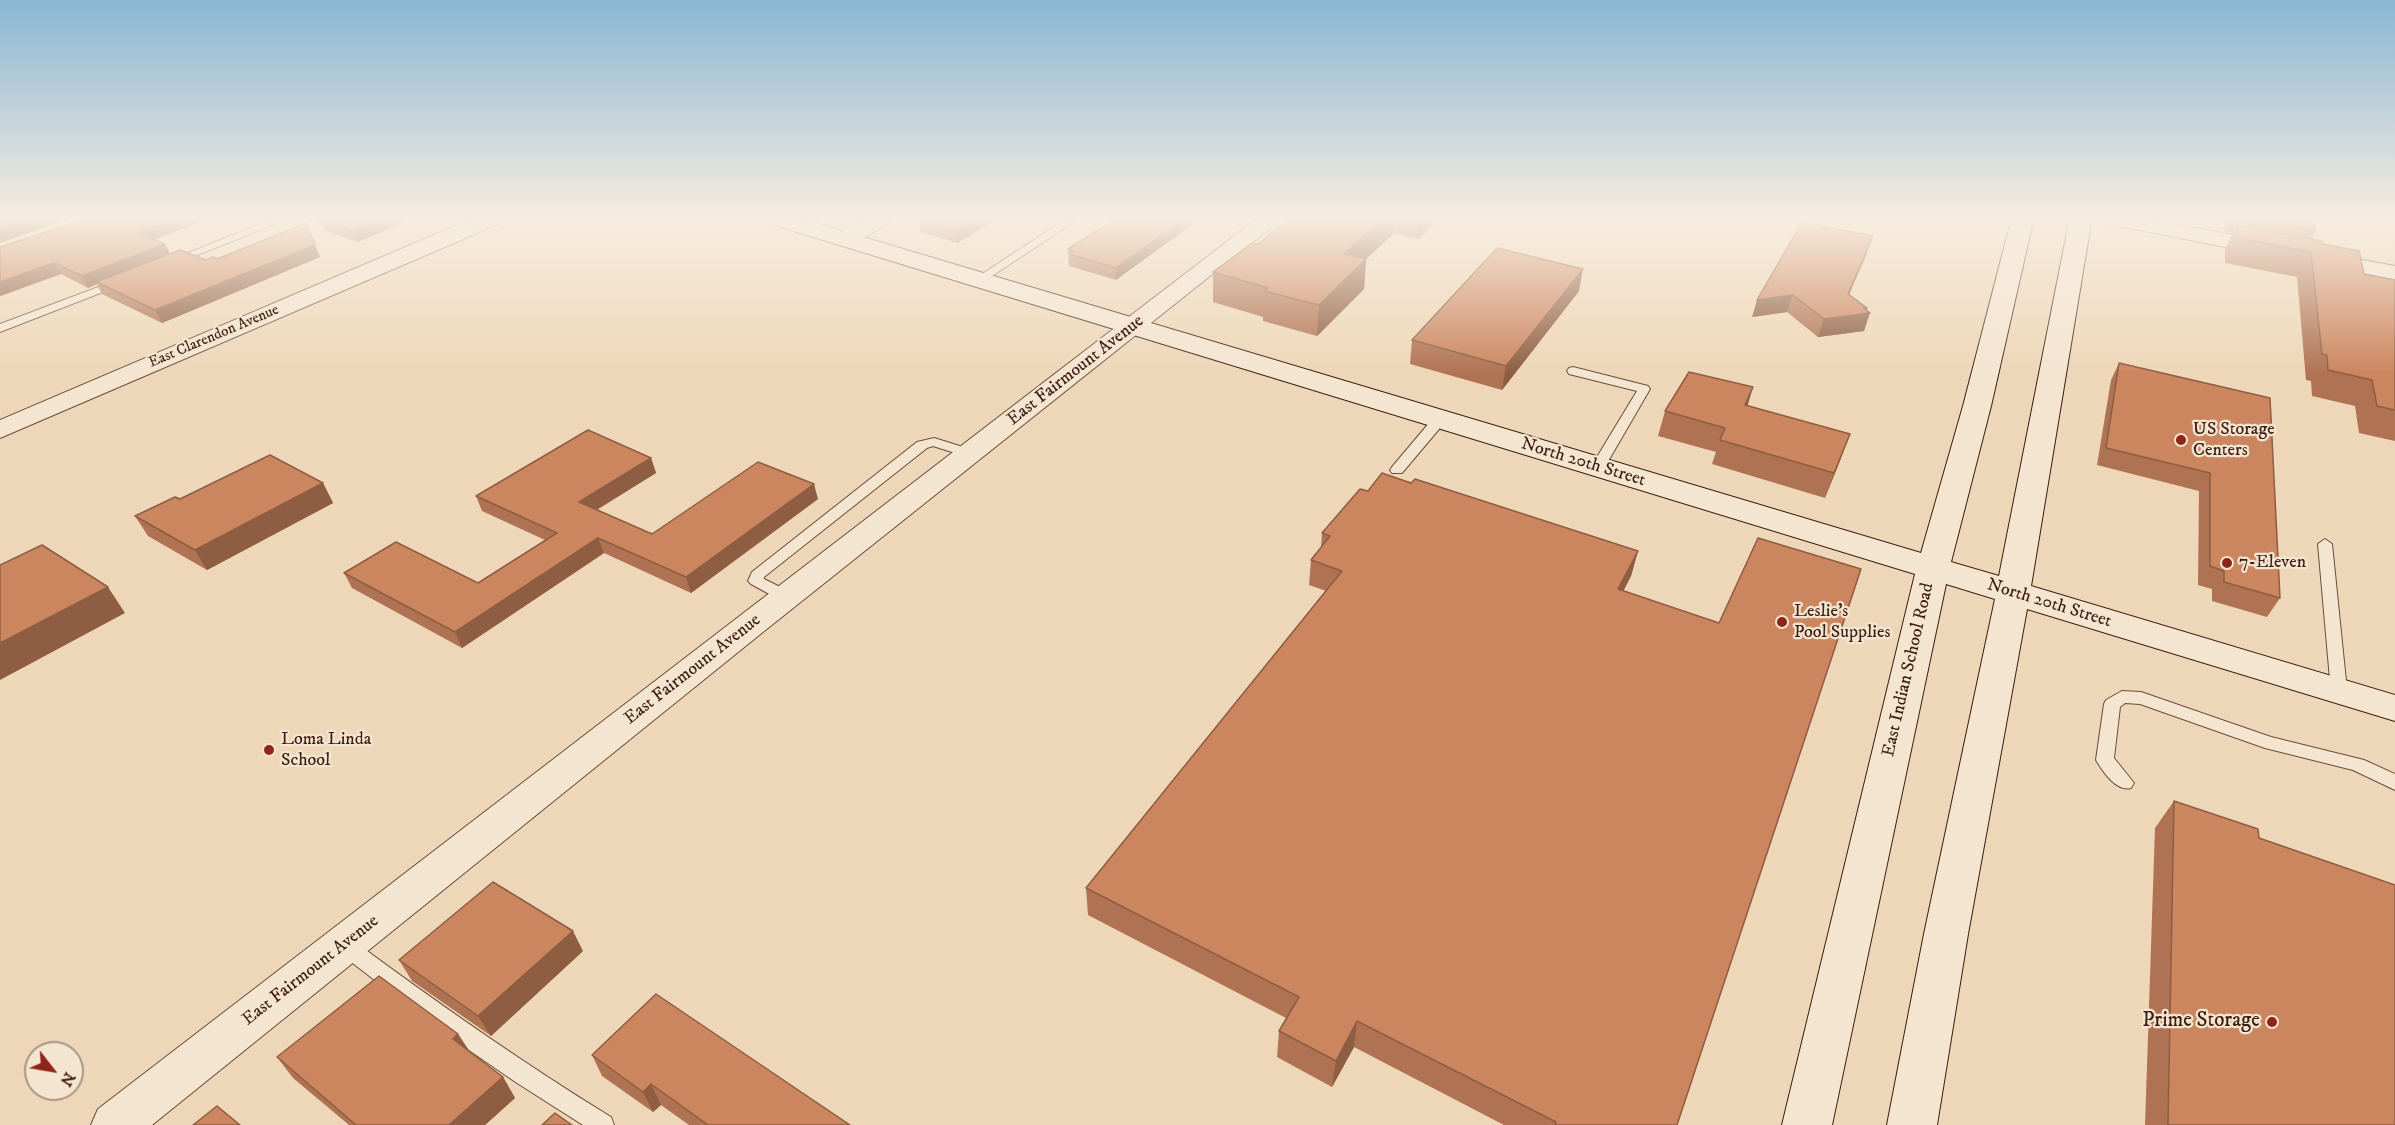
<!DOCTYPE html>
<style>
body{margin:0}
#map{position:relative;width:2395px;height:1125px;overflow:hidden;background:#eed7b8;font-family:"IM FELL DW Pica",serif}
canvas{display:block}
.north{position:absolute;left:24px;top:1041px;width:60px;height:60px;box-sizing:border-box;background:#f4e5d1;border:2px solid #ab9585;border-radius:50%;rotate:121deg;font-size:16px;font-weight:700;line-height:24px;text-align:center;color:#3e1e12}
.north::after{content:'';display:block;margin:auto;width:21px;height:27px;background:#8f2418;clip-path:polygon(50% 0,100% 100%,50% 72%,0 100%)}
</style>
<div id="map">
<canvas width="2395" height="1125"></canvas>
<div class="north">N</div>
</div>
<script>
const c = document.querySelector('canvas').getContext('2d');
c.lineJoin = 'round';
function stroke(path, color, width, dash) { c.strokeStyle = color; c.lineWidth = width; c.lineCap = dash ? 'butt' : 'round'; c.setLineDash(dash || []); c.stroke(path); }
function fillPath(path, color) { c.fillStyle = color; c.fill(path, 'evenodd'); }
function drawText(font, color, halo, rows, align = 'center') {
  c.font = font + ' "IM FELL DW Pica",serif'; c.lineWidth = 4.5; c.setLineDash([]); c.textBaseline = 'middle'; c.strokeStyle = halo; c.fillStyle = color; for (const [text, x, y, turn = 0] of rows) {
    c.save(); c.translate(x, y); c.rotate((+turn || 0) * Math.PI / 180); c.textAlign = isNaN(turn) ? turn : align; if (halo) c.strokeText(text, 0, 0); c.fillText(text, 0, 0); c.restore();
  }
}
const lane = new Path2D(`
 M 278,217 L 293,217 L 177,263 L 169,263 L 168,261 Z
 M 1069,217 L 1081,217 L 983,282 L 975,282 L 973,280 Z
 M 117,280 L 123,283 L 121,285 L 0,332 L 0,324 Z
 M 1573,367 L 1648,386 L 1650,389 L 1603,470 L 1598,471 L 1591,467 L 1637,391 L 1569,374 L 1567,371 L 1569,368 Z
 M 1440,415 L 1445,416 L 1447,419 L 1445,422 L 1402,473 L 1392,473 L 1390,470 L 1392,467 L 1435,416 Z
 M 934,438 L 976,451 L 978,454 L 971,458 L 933,446 L 927,448 L 764,577 L 764,579 L 792,593 L 795,597 L 792,601 L 782,601 L 751,584 L 748,581 L 752,572 L 917,442 Z
 M 2325,539 L 2332,544 L 2347,691 L 2345,695 L 2333,695 L 2331,691 L 2318,544 Z
 M 2122,691 L 2141,692 L 2271,737 L 2364,760 L 2395,774 L 2395,790 L 2353,770 L 2265,748 L 2140,704 L 2125,703 L 2120,707 L 2114,758 L 2134,783 L 2131,788 C 2117,792 2103,772 2096,760 L 2104,704 L 2106,700 Z
 M 344,936 L 351,939 C 436,1002 521,1062 611,1117 L 614,1125 L 583,1125 L 517,1083 L 434,1026 L 337,951 L 334,945 L 337,939 Z`);
const street = new Path2D(`
 M 476,217 L 506,217 L 503,222 L 0,438 L 0,420 Z
 M 866,217 L 893,217 L 890,222 C 874,231 855,248 836,244 L 833,239 L 836,234 Z
 M 1259,217 L 1284,217 L 763,632 L 152,1125 L 91,1125 L 98,1109 Z
 M 2093,217 L 2138,217 L 2271,242 L 2279,244 L 2282,249 L 2279,254 L 2271,256 L 2104,223 L 2096,222 Z
 M 2320,252 L 2395,266 L 2395,280 L 2312,264 L 2309,259 L 2312,254 Z`);
const secondary = new Path2D(`
 M 761,217 L 796,217 L 1921,553 L 1963,406 L 2012,217 L 2034,217 L 1991,406 L 1951,562 L 1999,576 L 2070,217 L 2092,217 L 2031,586 L 2395,695 L 2395,721 L 2027,609 L 1968,934 L 1937,1125 L 1887,1125 L 1924,934 L 1995,599 L 1946,584 L 1832,1125 L 1782,1125 L 1915,574 L 764,222 Z`);
stroke(lane, '#6a4c3c', 2);
stroke(street, '#6a4c3c', 2);
stroke(secondary, '#3e1e12', 2);
fillPath(lane, '#f4e5d1');
fillPath(street, '#f4e5d1');
fillPath(secondary, '#f4e5d1');
fillPath(new Path2D(`
 M 302,217 L 401,217 L 403,223 L 358,242 L 323,230 L 321,224 Z
 M 925,217 L 1001,217 L 957,243 L 921,232 L 920,220 Z
 M 1118,217 L 1116,280 L 1069,266 L 1068,249 Z
 M 1291,217 L 1441,217 L 1418,239 L 1394,233 L 1366,259 L 1364,289 L 1317,336 L 1263,321 L 1263,317 L 1213,302 L 1213,272 L 1258,244 Z
 M 2192,217 L 2314,217 L 2316,230 L 2311,239 L 2323,244 L 2364,274 L 2395,280 L 2395,441 L 2359,433 L 2355,406 L 2312,396 L 2311,381 L 2306,380 L 2297,277 L 2225,263 L 2225,249 L 2233,233 L 2224,231 L 2224,223 Z
 M 153,240 L 165,244 L 170,254 L 206,260 L 217,259 L 320,257 L 162,323 L 102,294 L 97,284 L 88,288 L 61,274 L 0,296 L 0,247 Z
 M 1867,253 L 1849,294 L 1867,308 L 1864,331 L 1818,337 L 1787,312 L 1752,317 Z
 M 1579,291 L 1502,390 L 1410,364 L 1412,340 Z
 M 2119,363 L 2270,398 L 2280,598 L 2267,617 L 2212,601 L 2212,589 L 2198,585 L 2199,491 L 2097,465 L 2111,380 Z
 M 1747,406 L 1841,458 L 1825,498 L 1712,464 L 1716,452 L 1658,436 L 1665,411 Z
 M 651,458 L 656,473 L 597,510 L 652,534 L 818,499 L 691,593 L 604,553 L 462,648 L 352,588 L 344,573 L 478,583 L 545,540 L 482,511 L 476,496 Z
 M 323,483 L 333,503 L 207,570 L 148,536 L 135,516 Z
 M 1411,483 L 1638,551 L 1631,576 L 1623,591 L 1677,1125 L 1504,1125 L 1354,1047 L 1332,1087 L 1277,1057 L 1279,1031 L 1286,1018 L 1088,915 L 1086,888 L 1326,591 L 1309,585 L 1311,560 L 1321,548 L 1322,533 L 1368,491 Z
 M 2174,801 L 2259,838 L 2395,1125 L 2145,1125 L 2155,828 Z
 M 583,951 L 491,1036 L 412,981 L 399,960 Z
 M 458,1034 L 470,1052 L 503,1077 L 515,1098 L 485,1125 L 349,1125 L 293,1078 L 277,1057 Z
 M 592,1055 L 851,1125 L 689,1125 L 661,1105 L 653,1112 L 602,1076 Z`), '#af7252');
fillPath(new Path2D(`
 M 34,217 L 74,217 L 0,243 L 0,229 Z
 M 178,217 L 214,217 L 148,242 L 136,233 Z
 M 387,217 L 401,217 L 403,223 L 358,242 L 353,231 Z
 M 981,217 L 1001,217 L 957,243 L 956,231 Z
 M 1187,217 L 1203,217 L 1116,280 L 1116,268 Z
 M 1383,217 L 1396,217 L 1394,233 L 1366,259 L 1364,289 L 1317,336 L 1319,305 L 1344,254 Z
 M 1420,217 L 1441,217 L 1418,239 Z
 M 306,223 L 320,257 L 162,323 L 155,310 Z
 M 1873,236 L 1867,253 L 1842,311 L 1848,294 Z
 M 165,244 L 171,256 L 96,282 L 97,284 L 88,288 L 82,276 Z
 M 54,263 L 61,274 L 0,296 L 0,282 Z
 M 1583,269 L 1579,291 L 1502,390 L 1506,366 Z
 M 1793,295 L 1787,312 L 1752,317 L 1757,300 Z
 M 1864,308 L 1867,308 L 1865,314 L 1870,313 L 1864,331 L 1818,337 L 1824,319 Z
 M 1753,387 L 1746,411 L 1745,405 Z
 M 1850,434 L 1841,458 L 1825,498 L 1834,473 Z
 M 651,458 L 656,473 L 584,517 L 579,502 Z
 M 323,483 L 333,503 L 207,570 L 195,550 Z
 M 814,484 L 818,499 L 691,593 L 686,577 Z
 M 598,538 L 604,553 L 462,648 L 455,632 Z
 M 1638,551 L 1631,576 L 1611,615 L 1618,589 Z
 M 108,587 L 125,613 L 0,680 L 0,643 Z
 M 573,931 L 583,951 L 491,1036 L 478,1016 Z
 M 1357,1021 L 1354,1047 L 1332,1087 L 1336,1061 Z
 M 458,1034 L 471,1054 L 453,1039 Z
 M 503,1077 L 515,1098 L 485,1125 L 449,1125 Z
 M 651,1084 L 661,1105 L 653,1112 L 643,1092 Z`), '#8e5d42');
const building = new Path2D(`
 M 0,217 L 34,217 L 0,229 Z
 M 92,217 L 178,217 L 136,233 L 165,244 L 82,276 L 54,263 L 0,282 L 0,247 Z
 M 321,217 L 387,217 L 353,231 L 318,218 Z
 M 925,217 L 981,217 L 956,231 L 920,220 Z
 M 1118,217 L 1187,217 L 1116,268 L 1069,254 L 1074,251 L 1068,249 Z
 M 1291,217 L 1383,217 L 1344,254 L 1366,259 L 1319,305 L 1264,291 L 1268,288 L 1213,272 L 1252,243 L 1258,244 Z
 M 2246,217 L 2314,217 L 2316,230 Z
 M 1802,222 L 1873,236 L 1848,294 L 1867,308 L 1864,308 L 1870,313 L 1824,319 L 1793,295 L 1757,300 Z
 M 306,223 L 315,245 L 155,310 L 96,282 L 180,250 L 206,260 L 213,257 L 217,259 Z
 M 2237,225 L 2322,241 L 2323,244 L 2359,251 L 2364,274 L 2395,280 L 2395,410 L 2377,406 L 2372,380 L 2328,370 L 2327,355 L 2322,354 L 2311,252 L 2238,238 Z
 M 1497,248 L 1583,269 L 1506,366 L 1412,340 Z
 M 2119,363 L 2270,398 L 2280,598 L 2224,582 L 2224,571 L 2210,566 L 2210,473 L 2106,448 Z
 M 1689,372 L 1753,387 L 1745,405 L 1850,434 L 1834,473 L 1720,440 L 1725,428 L 1665,411 Z
 M 588,430 L 651,458 L 579,502 L 652,534 L 758,462 L 814,484 L 686,577 L 598,538 L 455,632 L 344,573 L 396,542 L 478,583 L 557,533 L 476,496 Z
 M 270,455 L 323,483 L 195,550 L 135,516 L 175,497 L 180,499 Z
 M 1382,473 L 1411,483 L 1415,479 L 1638,551 L 1618,589 L 1719,623 L 1758,538 L 1861,569 L 1677,1125 L 1555,1125 L 1556,1122 L 1357,1021 L 1336,1061 L 1279,1031 L 1299,997 L 1086,888 L 1342,571 L 1311,560 L 1330,536 L 1322,533 L 1360,489 L 1368,491 Z
 M 42,545 L 108,587 L 0,643 L 0,565 Z
 M 2174,801 L 2258,829 L 2259,838 L 2395,885 L 2395,1125 L 2168,1125 Z
 M 493,882 L 573,931 L 478,1016 L 399,960 Z
 M 379,976 L 458,1034 L 453,1039 L 503,1077 L 449,1125 L 356,1125 L 277,1057 Z
 M 656,994 L 850,1125 L 708,1125 L 651,1084 L 643,1092 L 592,1055 Z
 M 217,1106 L 240,1125 L 193,1125 Z
 M 555,1113 L 572,1125 L 542,1125 Z`);
fillPath(building, '#cb855f');
stroke(building, '#8e5d42', 1.5);
const sky = c.createLinearGradient(0, 0, 0, 375);
sky.addColorStop(0, '#89b6d4');
sky.addColorStop(0.58, '#f7eddf');
sky.addColorStop(1, '#f7eddf00');
c.fillStyle = sky;
c.fillRect(0, 0, 2395, 375);
for (const [x, y, r, color] of [
 [2181,440,6,"#8f2418"],
 [2227,563,6,"#8f2418"],
 [1782,622,6,"#8f2418"],
 [269,750,6,"#8f2418"],
 [2272,1022,6,"#8f2418"]
]) { const dot = new Path2D(); dot.arc(x, y, r, 0, 2 * Math.PI); c.fillStyle = color; c.fill(dot); stroke(dot, '#f4e5d1', 2); }
drawText('15px', '#3e1e12', '#f4e5d1', [
 ["East Clarendon Avenue",214,337,-23]
]);
drawText('18px', '#3e1e12', '#f4e5d1', [
 ["East Fairmount Avenue",1076,371,-38],
 ["North 20th Street",1583,463,17],
 ["North 20th Street",2049,604,17],
 ["East Fairmount Avenue",693,670,-38],
 ["East Indian School Road",1909,670,-77],
 ["East Fairmount Avenue",311,971,-38]
]);
drawText('18px', '#3e1e12', '#f4e5d1', [
 ["US Storage",2193,430],
 ["Centers",2193,451],
 ["7-Eleven",2239,563],
 ["Leslie's",1794,612],
 ["Pool Supplies",1794,633],
 ["Loma Linda",281,740],
 ["School",281,761]
], 'left');
drawText('21px', '#3e1e12', '#f4e5d1', [
 ["Prime Storage",2260,1022]
], 'right');
</script>
